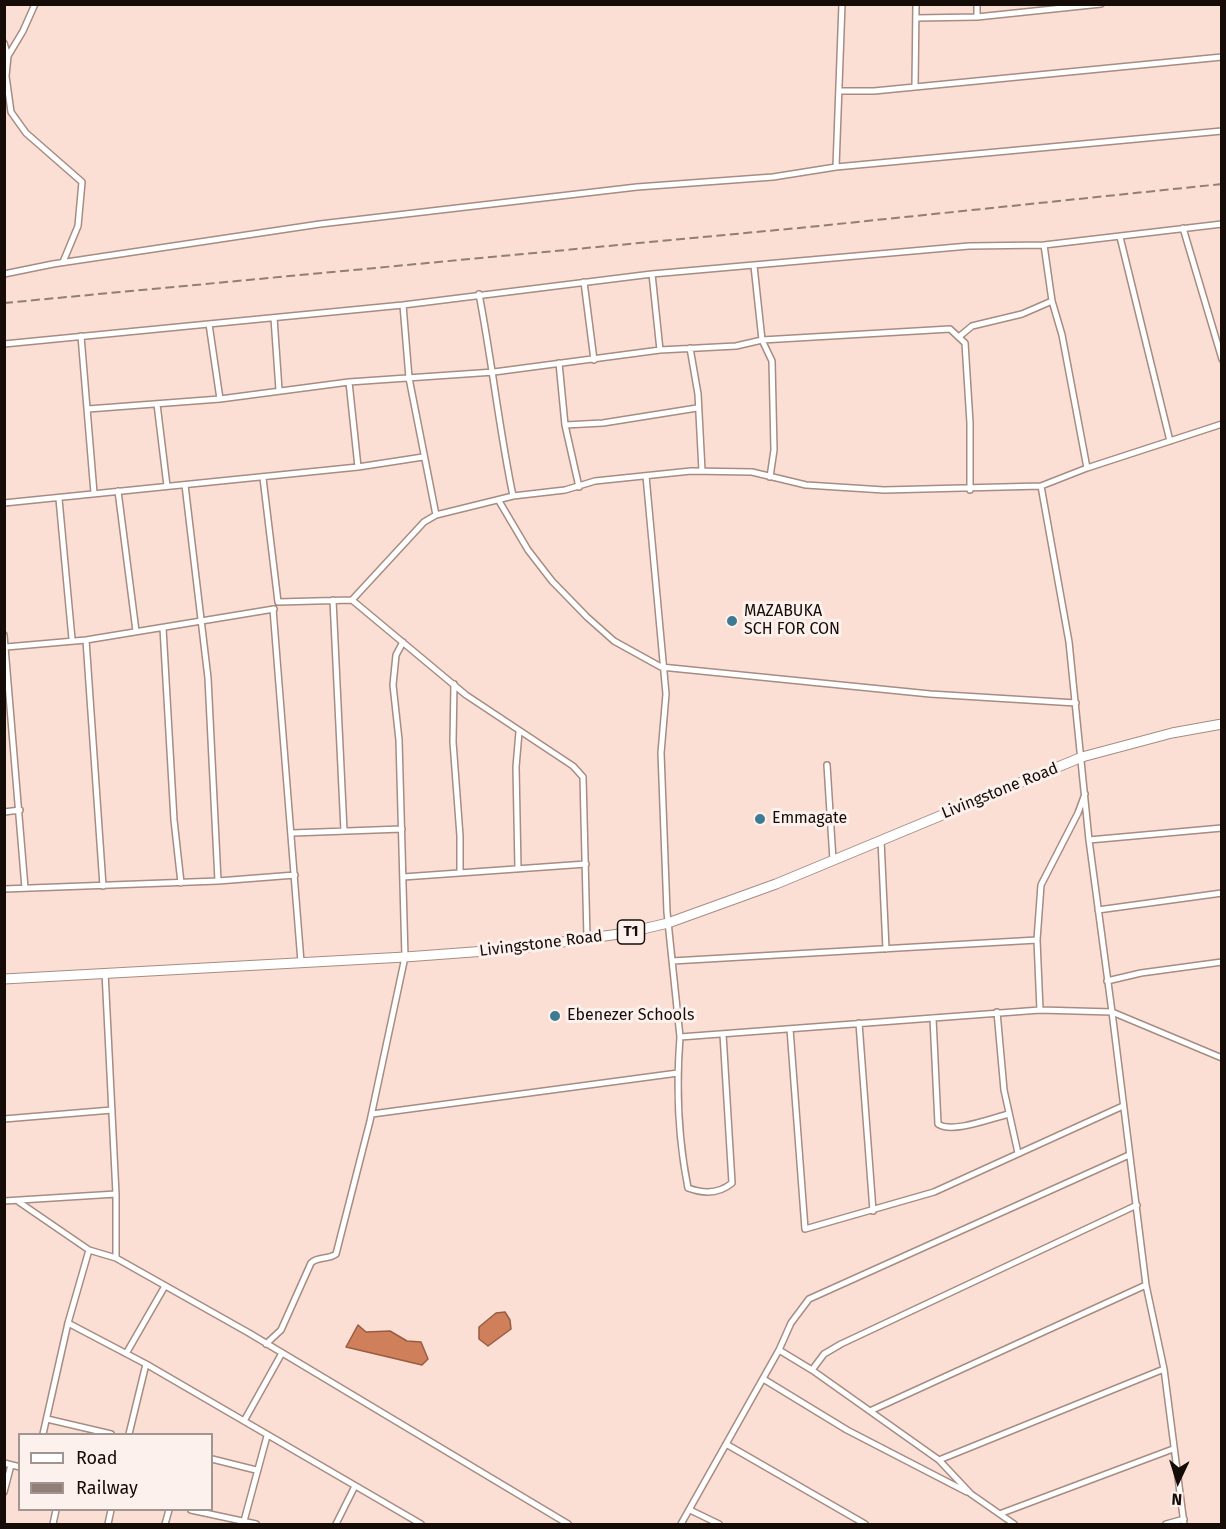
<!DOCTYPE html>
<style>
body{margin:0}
#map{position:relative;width:1226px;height:1529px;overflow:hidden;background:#fbdfd4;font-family:"Fira Sans",sans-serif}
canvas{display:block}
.frame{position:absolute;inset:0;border:6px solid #150c08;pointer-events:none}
.legend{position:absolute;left:18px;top:1433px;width:195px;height:78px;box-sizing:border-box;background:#fcf1ec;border:2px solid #a09591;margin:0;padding:8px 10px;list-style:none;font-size:18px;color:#150c08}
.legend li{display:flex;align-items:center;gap:12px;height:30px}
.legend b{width:30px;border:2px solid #a09591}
.north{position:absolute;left:1148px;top:1451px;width:60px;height:60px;-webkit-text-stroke:4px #fcf1ec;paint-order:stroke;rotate:184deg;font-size:16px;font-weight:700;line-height:24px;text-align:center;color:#150c08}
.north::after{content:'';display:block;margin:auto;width:21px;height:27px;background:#150c08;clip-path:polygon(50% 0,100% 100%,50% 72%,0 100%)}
</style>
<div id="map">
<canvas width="1226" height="1529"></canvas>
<div class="frame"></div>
<ul class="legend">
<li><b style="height:8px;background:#fff"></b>Road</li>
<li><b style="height:8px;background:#917e76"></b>Railway</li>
</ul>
<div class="north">N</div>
</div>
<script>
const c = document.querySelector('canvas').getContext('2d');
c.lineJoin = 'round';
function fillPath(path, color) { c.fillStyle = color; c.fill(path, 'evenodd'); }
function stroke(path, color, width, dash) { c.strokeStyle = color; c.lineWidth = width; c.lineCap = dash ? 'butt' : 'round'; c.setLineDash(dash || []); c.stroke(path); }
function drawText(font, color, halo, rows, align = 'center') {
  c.font = font + ' "Fira Sans",sans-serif'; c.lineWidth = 6; c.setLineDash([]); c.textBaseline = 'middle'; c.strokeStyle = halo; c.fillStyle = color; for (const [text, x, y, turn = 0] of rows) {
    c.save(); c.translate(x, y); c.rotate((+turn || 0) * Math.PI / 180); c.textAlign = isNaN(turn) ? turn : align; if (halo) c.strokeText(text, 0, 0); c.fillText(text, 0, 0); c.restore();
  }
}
const water = new Path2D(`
 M 505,1312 L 510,1320 L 511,1329 L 488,1346 L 479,1339 L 479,1327 L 496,1313 Z
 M 358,1325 L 366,1332 L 390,1331 L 407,1341 L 421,1342 L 428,1359 L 422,1365 L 346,1347 Z`);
fillPath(water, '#d07f5b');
stroke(water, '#985c42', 1.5);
const minor = new Path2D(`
 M 35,4 L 23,31 L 8,56 L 6,76 L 11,112 L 26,133 L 82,182 L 78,226 L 63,262
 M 977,17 L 977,4
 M 916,18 L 977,17 L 1101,4
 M 4,43 L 8,56
 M 915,87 L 916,4
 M 840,91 L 874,91 L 1222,57
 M 836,167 L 1222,131
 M 1183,228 L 1222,359
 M 1120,237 L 1170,441
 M 754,266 L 762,340 L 772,361 L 774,450 L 770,477
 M 4,274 L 53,264 L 320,224 L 637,187 L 773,177 L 836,167 L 842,4
 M 652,274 L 660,350
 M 584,282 L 594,360
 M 479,294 C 492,361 499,429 513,496
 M 1052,301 L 1062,335 L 1087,468
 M 403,305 L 409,378 L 436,515
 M 274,318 L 279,390
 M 209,324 L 220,399
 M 81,336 L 94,493
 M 960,336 L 972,326 L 1022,314 L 1052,301 L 1044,245
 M 4,344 L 403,305 L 652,274 L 969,246 L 1044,245 L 1222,224
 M 690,348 L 698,394 L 702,471
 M 559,363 L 565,425 L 579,487
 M 349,382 L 358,467
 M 157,404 L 167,486
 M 88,409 L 220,399 L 349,382 L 494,372 L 660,350 L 736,346 L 762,340 L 950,329 L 965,343 L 970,423 L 970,490
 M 565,425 L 603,423 L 697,408
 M 646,476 L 666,694 L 661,753 L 667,912 L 680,1037 L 1040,1010 L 1112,1012 L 1089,840 L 1069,642 L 1041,486
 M 263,478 L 278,602 L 352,600 L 424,522 L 436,515 L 513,496 L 565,490 L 595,481 L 691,471 L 752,472 L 806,485 L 884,490 L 1041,486 L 1087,468 L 1222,424
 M 185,485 L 208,678 L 218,881
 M 118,491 L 136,631
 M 59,499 L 72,639
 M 499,501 L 528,550 L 552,581 L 587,617 L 614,641 L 661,667 L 930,694 L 1076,703
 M 4,503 L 358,467 L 423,457
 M 333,600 L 344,831
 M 352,600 L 466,695 L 573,766 L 583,777 L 587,938
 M 273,609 L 301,962
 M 163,628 L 174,820 L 181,883
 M 4,635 L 25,888
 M 86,640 L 103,886
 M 6,647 L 86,640 L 274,609
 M 454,684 L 453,742 L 460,836 L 460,873
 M 827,765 L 833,860
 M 4,812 L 20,810
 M 292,833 L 402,829
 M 881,840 L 886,949
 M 1089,840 L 1222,828
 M 518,869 L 516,767 L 519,732
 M 403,877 L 586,864
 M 4,889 L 218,881 L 295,875
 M 1098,910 L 1222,893
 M 672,961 L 1037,940
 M 105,972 L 116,1194 L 116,1258 L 249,1333 L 568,1524
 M 1107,981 L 1141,973 L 1222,962
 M 1040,1010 L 1037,940 L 1041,885 L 1078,813 L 1085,794
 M 997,1012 L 1004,1090 L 1018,1153
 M 933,1018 L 938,1124 C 952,1134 992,1118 1009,1114
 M 859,1023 L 873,1211
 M 790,1029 L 805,1229 L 934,1192 L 1123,1106
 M 680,1037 C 676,1088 678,1138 688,1188 C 704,1194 719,1194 732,1183 L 723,1034
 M 372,1114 L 678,1073
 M 4,1119 L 112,1110
 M 4,1201 L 116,1194
 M 19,1202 L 89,1250 L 68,1323
 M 89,1250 L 116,1258
 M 266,1344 L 281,1330 L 311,1263 C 318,1256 328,1260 336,1254 L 370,1121 L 405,957 L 399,740 L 393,685 L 396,655 L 403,642
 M 779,1350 L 791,1323 L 809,1299 L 1129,1155
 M 127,1352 L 165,1286
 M 146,1364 L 421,1524
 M 812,1370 L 824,1354 L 841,1344 L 1137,1205
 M 765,1380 L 847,1430 L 967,1492
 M 870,1411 L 1146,1285
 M 47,1419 L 111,1434
 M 244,1421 L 282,1353
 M 43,1434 L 68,1323 L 146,1364 L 129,1434
 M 726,1444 L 865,1524
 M 212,1459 L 256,1470
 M 939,1460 L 1164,1369
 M 4,1463 L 20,1467
 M 4,1492 L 11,1465
 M 191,1510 L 256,1524
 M 690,1510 L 719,1524
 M 1002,1513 L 1173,1449
 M 244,1521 L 267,1436
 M 53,1524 L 56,1510
 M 108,1524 L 111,1510
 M 165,1524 L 169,1510
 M 336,1524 L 355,1486
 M 681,1524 L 779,1350 L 812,1370 L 939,1460 L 971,1494 L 1014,1524
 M 1166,1524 L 1184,1519
 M 1184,1524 L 1164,1369 L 1146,1285 L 1112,1012 L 1222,1058`);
const trunk = new Path2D(`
 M 4,979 L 405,957 L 513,949 L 626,933 L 668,923 L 776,884 L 1082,757 L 1172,733 L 1222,724`);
stroke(minor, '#a68c82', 8);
stroke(trunk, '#a68c82', 11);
stroke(minor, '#fff', 5);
stroke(trunk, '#fff', 9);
stroke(new Path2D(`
 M 4,303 L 809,227 L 1222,184`), '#917e76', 2, [9, 4.5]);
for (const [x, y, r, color] of [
 [732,621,6,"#3e7b92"],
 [760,819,6,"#3e7b92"],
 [555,1016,6,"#3e7b92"]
]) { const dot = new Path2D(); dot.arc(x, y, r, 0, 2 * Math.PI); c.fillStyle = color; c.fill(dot); stroke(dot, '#fcf1ec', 2); }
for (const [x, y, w] of [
 [631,932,27]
]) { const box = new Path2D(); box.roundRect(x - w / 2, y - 12, w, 24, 4.5); c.fillStyle = '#fcf1ec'; c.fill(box); stroke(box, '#150c08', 1.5); }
drawText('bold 15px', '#150c08', null, [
 ["T1",631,932]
]);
drawText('16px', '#150c08', '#fcf1ec', [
 ["MAZABUKA",744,612],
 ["SCH FOR CON",744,630],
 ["Emmagate",772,819],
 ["Ebenezer Schools",567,1016]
], 'left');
drawText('16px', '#150c08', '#fcf1ec', [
 ["Livingstone Road",1000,791,-22],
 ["Livingstone Road",541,944,-7]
]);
</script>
